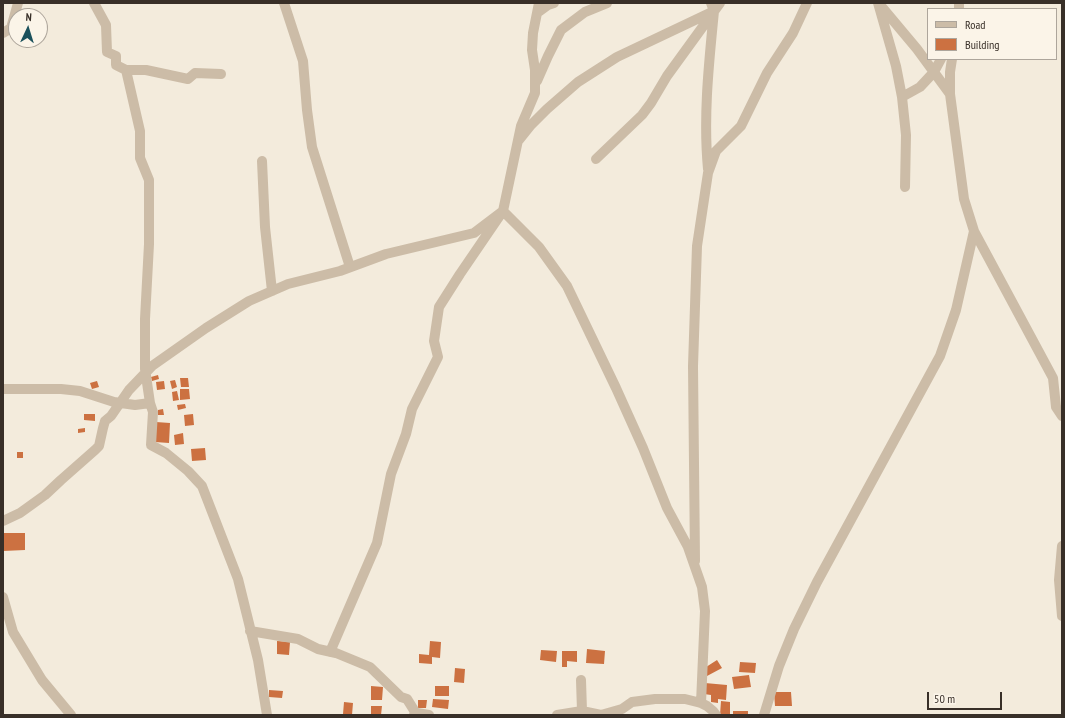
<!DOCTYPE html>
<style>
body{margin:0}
#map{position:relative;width:1065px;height:718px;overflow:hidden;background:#f3ebdc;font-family:"PT Sans Narrow",sans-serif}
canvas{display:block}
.frame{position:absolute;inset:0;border:4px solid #382f28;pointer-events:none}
.legend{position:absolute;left:927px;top:8px;width:130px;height:52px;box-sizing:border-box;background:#fbf4e8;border:1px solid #ada59b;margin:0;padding:5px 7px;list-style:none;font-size:12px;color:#382f28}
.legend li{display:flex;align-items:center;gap:8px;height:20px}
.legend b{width:20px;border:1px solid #ada59b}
.north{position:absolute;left:8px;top:8px;width:40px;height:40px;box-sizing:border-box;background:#fbf4e8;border:1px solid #ada59b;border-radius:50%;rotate:4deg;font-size:11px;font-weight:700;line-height:16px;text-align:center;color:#382f28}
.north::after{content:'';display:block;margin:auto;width:14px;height:18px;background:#1b515c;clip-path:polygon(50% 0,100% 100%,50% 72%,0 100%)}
.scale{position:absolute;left:927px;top:692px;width:75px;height:18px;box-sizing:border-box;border:2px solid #382f28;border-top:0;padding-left:5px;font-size:12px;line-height:14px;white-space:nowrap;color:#382f28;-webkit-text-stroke:3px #fbf4e8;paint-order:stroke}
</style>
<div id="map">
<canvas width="1065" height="718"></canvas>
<div class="frame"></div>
<ul class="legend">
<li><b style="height:5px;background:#ccbca7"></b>Road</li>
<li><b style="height:11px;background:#cc7141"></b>Building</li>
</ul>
<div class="north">N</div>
<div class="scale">50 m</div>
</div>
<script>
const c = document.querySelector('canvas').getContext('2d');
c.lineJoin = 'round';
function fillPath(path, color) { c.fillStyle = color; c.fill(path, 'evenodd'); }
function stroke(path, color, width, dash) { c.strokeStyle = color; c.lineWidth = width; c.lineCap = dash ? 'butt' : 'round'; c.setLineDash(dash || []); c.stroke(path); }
fillPath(new Path2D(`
 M 158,375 L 159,379 L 152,381 L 151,377 Z
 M 180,378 L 188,378 L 189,387 L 181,387 Z
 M 175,380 L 177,387 L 172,389 L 170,381 Z
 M 97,381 L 99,387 L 92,389 L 90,383 Z
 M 164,381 L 165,389 L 157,390 L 156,382 Z
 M 180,389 L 189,389 L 190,399 L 180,400 Z
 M 177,391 L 179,400 L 173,401 L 172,392 Z
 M 185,404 L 186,408 L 178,410 L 177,405 Z
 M 163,409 L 164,415 L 158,415 L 158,410 Z
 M 84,414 L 95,414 L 95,421 L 84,420 Z
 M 193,414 L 194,425 L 185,426 L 184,415 Z
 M 156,422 L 170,423 L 169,443 L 155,442 Z
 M 85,428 L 85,432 L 78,433 L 78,429 Z
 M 183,433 L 184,444 L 175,445 L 174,435 Z
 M 205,448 L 206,460 L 192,461 L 191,449 Z
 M 17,452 L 23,452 L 23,458 L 17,458 Z
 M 3,533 L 25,533 L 25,550 L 3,551 Z
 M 277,641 L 290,642 L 289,655 L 277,654 Z
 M 430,641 L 441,642 L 440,658 L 432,657 L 432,664 L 419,663 L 419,654 L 429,655 Z
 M 587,649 L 605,651 L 604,664 L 586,663 Z
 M 541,650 L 557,651 L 556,662 L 540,660 Z
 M 562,651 L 577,651 L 577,662 L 567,661 L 567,667 L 562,667 Z
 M 717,660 L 722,668 L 707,676 L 703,669 Z
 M 740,662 L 756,663 L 755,673 L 739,672 Z
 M 455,668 L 465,669 L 464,683 L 454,682 Z
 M 749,675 L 751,687 L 734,689 L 732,677 Z
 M 705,683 L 727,685 L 726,700 L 718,699 L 718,703 L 711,702 L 711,695 L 704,694 Z
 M 371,686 L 383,687 L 382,700 L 371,700 Z
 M 435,686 L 449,686 L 449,696 L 435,696 Z
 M 269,690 L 283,691 L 282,698 L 269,697 Z
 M 774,692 L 791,692 L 792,706 L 775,706 Z
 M 433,699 L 449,700 L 448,709 L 432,707 Z
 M 418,700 L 427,700 L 426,708 L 418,708 Z
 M 721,701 L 730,702 L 730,715 L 720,715 Z
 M 344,702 L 353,703 L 352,715 L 343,714 Z
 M 371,706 L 382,706 L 381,715 L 371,715 Z
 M 733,711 L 748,711 L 748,715 L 733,715 Z`), '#cc7141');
stroke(new Path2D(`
 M 284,3 L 303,61 L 307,110 L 312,147 L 350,267
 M 878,3 L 896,66 L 902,97 L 906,135 L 905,187
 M 959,3 L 959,9
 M 881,6 L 917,49 L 950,94
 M 537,13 L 548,5 L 554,3
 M 3,33 L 11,28 L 18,3
 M 126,70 L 146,70 L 188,79 L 195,73 L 221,74
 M 537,81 L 548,56 L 561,30 L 585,12 L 607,3
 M 902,97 L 920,87 L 934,72 L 941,59
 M 519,140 L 531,125 L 547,109 L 578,82 L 617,57 L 714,11
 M 596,159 L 642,115 L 651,103 L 667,76 L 720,3
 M 262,161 L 265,227 L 272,291
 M 708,169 C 703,116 709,63 714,11 L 711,3
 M 974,231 L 1053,378 L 1056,407 L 1062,416
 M 3,389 L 61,389 L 80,391 L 114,402 L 135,405 L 150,403 L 145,369 L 145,319 L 149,244 L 149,180 L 140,158 L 140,131 L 126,70 L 116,65 L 116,56 L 107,52 L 106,25 L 94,3
 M 150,403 L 153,412 L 151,445 L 166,453 L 188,471 L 202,486 L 238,579 L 258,660 L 267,715
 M 3,521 L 20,513 L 45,495 L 61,480 L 95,450 L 99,446 L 103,428 L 105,421 L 111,416 L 129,390 L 152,366 L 206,328 L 249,301 L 288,284 L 340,271 L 386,254 L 474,233 L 503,211 L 521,126 L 535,93 L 535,70 L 532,50 L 533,33 L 539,3
 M 1062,546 L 1059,580 L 1062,616
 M 695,561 L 693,366 L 697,246 L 708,173 L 716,151 L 741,126 L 767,73 L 793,33 L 807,3
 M 3,597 L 13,632 L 42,680 L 71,715
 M 250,631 L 298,639 L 318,649 L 336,653 L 370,667 L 401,697 L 407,699 L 417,715
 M 330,652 L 377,543 L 391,474 L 406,434 L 412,409 L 438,357 L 434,341 L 439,307 L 460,274 L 503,211 L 539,247 L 567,286 L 616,388 L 643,448 L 667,508 L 688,547 L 702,587 L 705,611 L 701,703
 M 581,680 L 582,711
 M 414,715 L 417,713 L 429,715
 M 557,715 L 582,711 L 601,715 L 622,709 L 632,702 L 655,699 L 685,699 L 701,703 L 707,706 L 713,711 L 716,715
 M 764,715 L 779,666 L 794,629 L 817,582 L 940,356 L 956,310 L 974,231 L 964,199 L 950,94 L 950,72 L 952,59`), '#ccbca7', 10);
</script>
